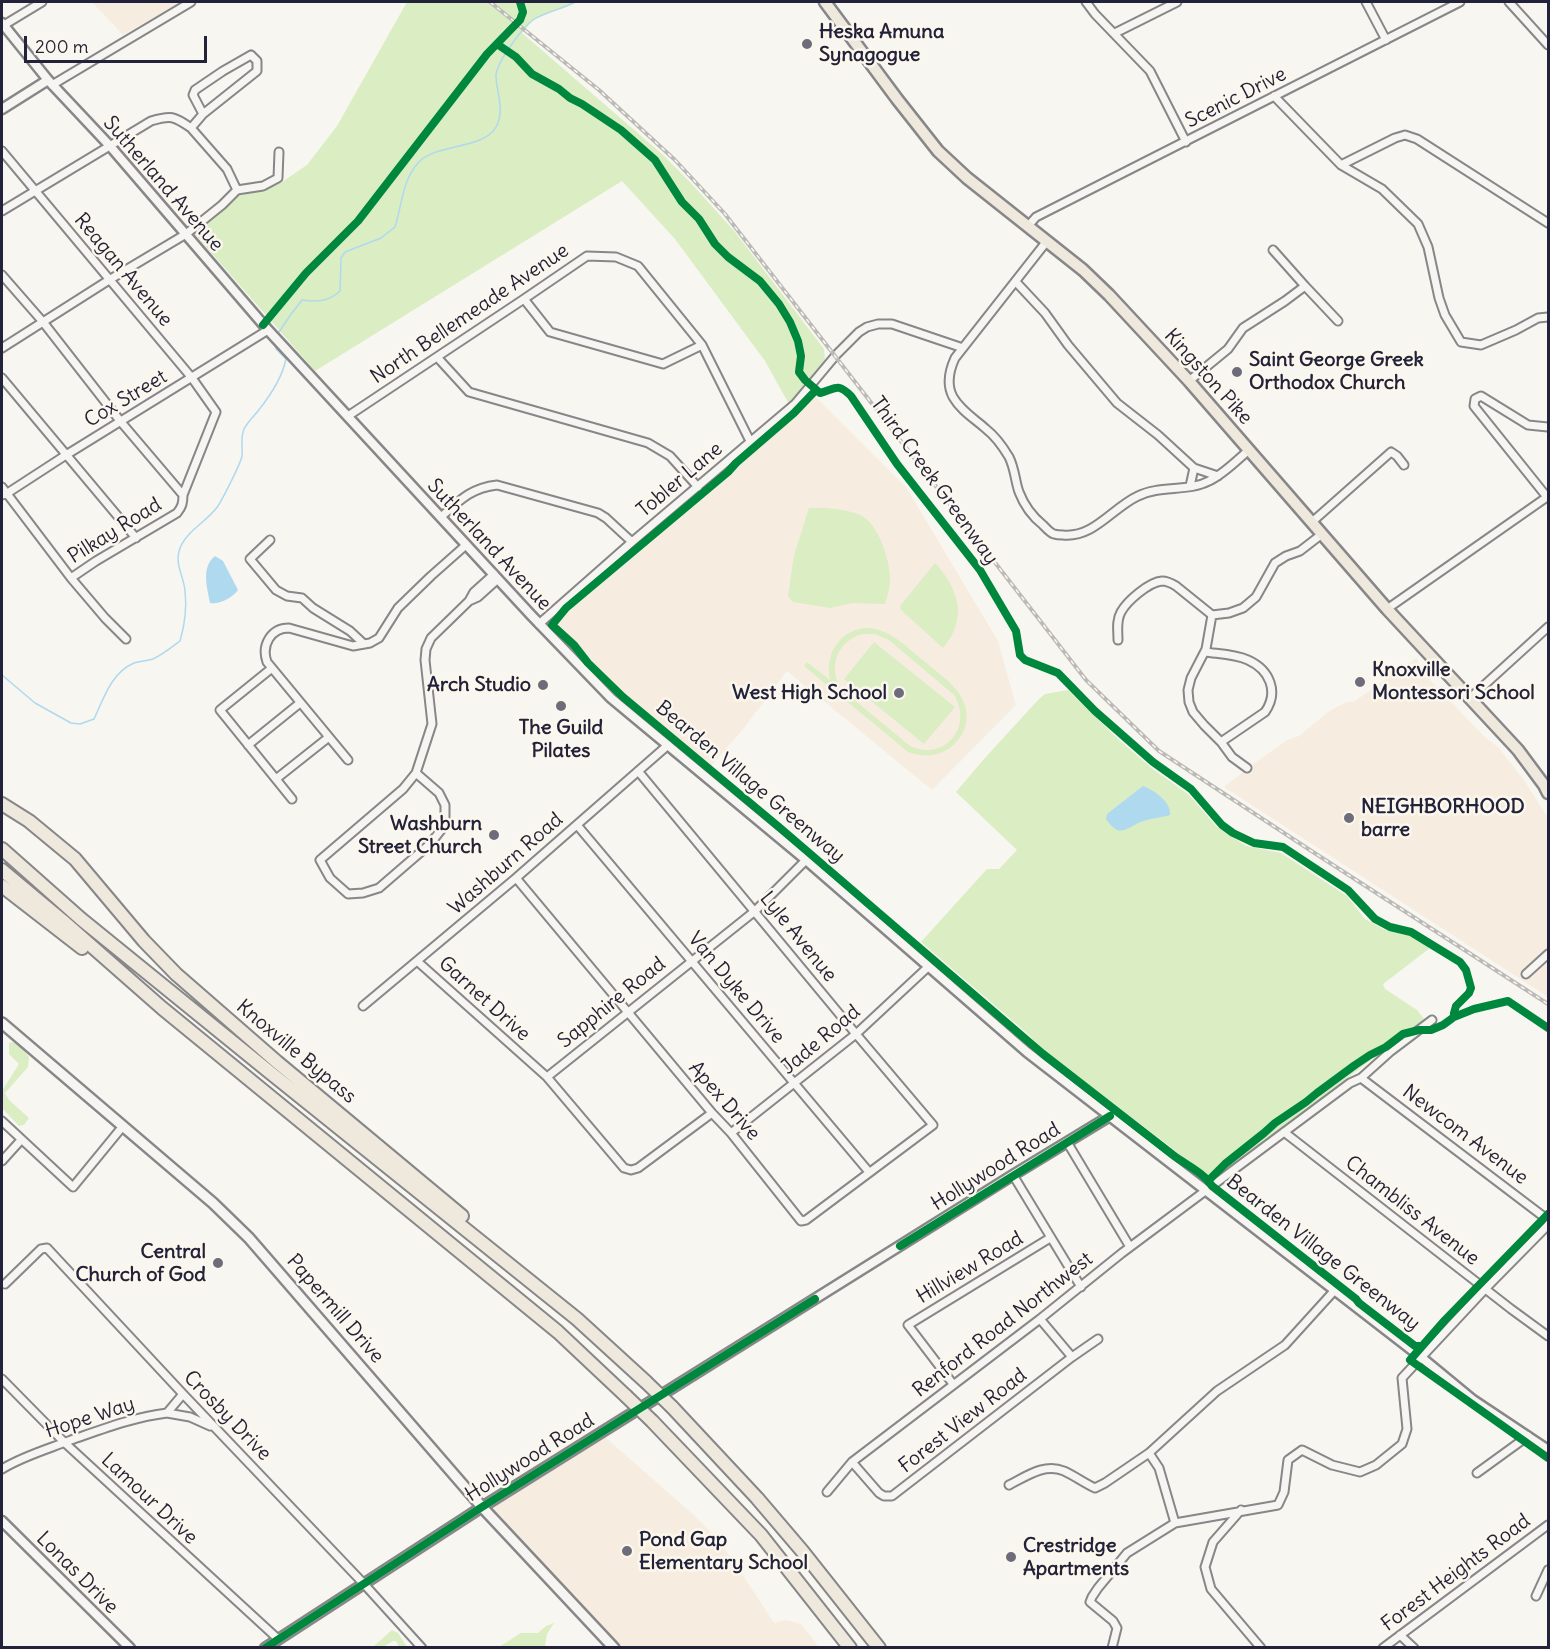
<!DOCTYPE html>
<style>
body{margin:0}
#map{position:relative;width:1550px;height:1649px;overflow:hidden;background:#f8f6f0;font-family:Delius,sans-serif}
canvas{display:block}
.frame{position:absolute;inset:0;border:3px solid #22223b;pointer-events:none}
.scale{position:absolute;left:24px;top:36px;width:183px;height:27px;box-sizing:border-box;border:3px solid #22223b;border-top:0;padding-left:8px;font-size:18px;line-height:21px;white-space:nowrap;color:#22223b;-webkit-text-stroke:4px #fbf7ec;paint-order:stroke}
</style>
<div id="map">
<canvas width="1550" height="1649"></canvas>
<div class="frame"></div>
<div class="scale">200 m</div>
</div>
<script>
const c = document.querySelector('canvas').getContext('2d');
c.lineJoin = 'round';
function fillPath(path, color) { c.fillStyle = color; c.fill(path, 'evenodd'); }
function stroke(path, color, width, dash) { c.strokeStyle = color; c.lineWidth = width; c.lineCap = dash ? 'butt' : 'round'; c.setLineDash(dash || []); c.stroke(path); }
function drawText(font, color, halo, rows, align = 'center') {
  c.font = font + ' Delius,sans-serif'; c.lineWidth = 5; c.setLineDash([]); c.textBaseline = 'middle'; c.strokeStyle = halo; c.fillStyle = color; for (const [text, x, y, turn = 0] of rows) {
    c.save(); c.translate(x, y); c.rotate((+turn || 0) * Math.PI / 180); c.textAlign = isNaN(turn) ? turn : align; if (halo) c.strokeText(text, 0, 0); c.fillText(text, 0, 0); c.restore();
  }
}
fillPath(new Path2D(`
 M 92,2 L 181,2 L 123,35 Z
 M 815,396 L 906,487 L 998,641 L 1016,705 L 932,790 L 787,671 L 744,728 L 710,767 L 624,694 L 556,625 L 556,622 L 567,609 Z
 M 1416,658 L 1431,681 L 1485,737 L 1498,747 L 1524,780 L 1548,818 L 1548,997 L 1224,787 L 1256,762 L 1287,740 L 1299,736 L 1328,712 L 1344,703 L 1355,701 Z
 M 604,1436 L 697,1518 L 717,1539 L 735,1563 L 774,1623 L 787,1620 L 801,1624 L 819,1647 L 621,1647 L 492,1511 L 495,1506 Z`), '#f6ede0');
fillPath(new Path2D(`
 M 407,2 L 575,2 L 533,20 L 522,33 L 662,154 L 690,182 L 735,232 L 824,349 L 825,361 L 789,404 L 765,361 L 675,239 L 622,181 L 315,371 L 194,233 L 237,196 L 263,190 L 282,182 L 307,165 L 337,126 Z
 M 809,508 C 826,508 843,508 860,515 C 878,522 891,562 890,581 C 890,588 887,597 885,604 L 852,603 L 830,608 L 793,602 L 788,596 L 794,555 Z
 M 935,563 C 959,589 968,619 943,648 L 901,610 L 900,606 Z
 M 864,628 C 889,627 906,647 924,661 C 944,678 974,696 965,727 C 962,736 956,744 948,749 C 936,757 922,757 908,752 L 804,666 L 807,662 L 830,680 C 825,655 838,632 864,628 ZM 863,634 L 875,634 L 889,640 L 954,695 C 974,727 944,762 910,746 L 841,689 C 827,667 838,640 863,634 Z
 M 874,642 L 955,707 L 924,744 L 844,679 Z
 M 1068,690 L 1120,741 L 1154,770 L 1188,794 L 1217,827 L 1246,846 L 1281,853 L 1347,896 L 1365,919 L 1385,930 L 1408,934 L 1430,948 L 1383,984 L 1385,989 L 1417,1010 L 1424,1019 L 1212,1182 L 1172,1148 L 1044,1051 L 1028,1034 L 921,942 L 987,869 L 999,869 L 1017,850 L 956,792 L 984,759 L 1038,700 L 1045,694 Z
 M 13,1042 L 23,1049 L 29,1057 L 28,1067 L 5,1093 L 9,1100 L 29,1118 L 24,1125 L 19,1126 L 2,1108 L 2,1091 L 19,1064 L 9,1054 L 9,1043 Z
 M 554,1623 L 547,1634 L 545,1645 L 547,1647 L 499,1647 L 521,1633 L 538,1633 L 546,1626 Z
 M 392,1630 L 398,1633 L 407,1647 L 399,1647 L 396,1641 L 393,1641 L 383,1647 L 373,1647 Z`), '#daedc3');
fillPath(new Path2D(`
 M 215,556 L 223,561 L 238,590 C 233,597 220,605 210,603 C 207,587 201,567 215,556 Z
 M 1143,786 C 1154,790 1172,803 1170,815 C 1161,818 1150,818 1141,822 C 1134,824 1125,833 1117,830 C 1113,828 1109,823 1106,819 L 1107,814 Z`), '#aed9ef');
stroke(new Path2D(`
 M 279,332 C 286,321 293,311 302,300 C 317,302 328,302 340,291 L 341,258 L 345,252 L 381,238 L 395,227 C 402,205 402,181 418,163 C 435,143 483,150 496,127 C 505,111 497,94 496,77 C 495,64 522,28 533,20 C 542,13 563,9 575,2
 M 2,675 L 35,703 L 71,723 L 80,724 L 94,719 C 104,698 111,673 134,663 C 140,661 147,661 153,659 C 162,655 172,647 180,641 C 185,624 187,608 185,591 C 184,577 175,565 179,551 C 185,531 207,522 218,506 C 223,498 240,465 242,456 C 243,447 240,438 244,429 C 247,423 253,417 258,411 C 270,396 282,379 286,359 L 276,349 L 275,344`), '#aed9ef', 1.5);
const minor = new Path2D(`
 M 1086,2 L 1095,14 L 1150,71 L 1186,142
 M 1366,2 L 1386,40
 M 1509,2 L 1548,45
 M 4,25 L 42,2
 M 1115,33 L 1177,2
 M 52,85 L 191,2
 M 1274,96 L 1341,165 L 1382,189 L 1418,224 L 1428,247 L 1439,298 L 1445,315 L 1461,342 L 1481,345 L 1516,330 L 1538,318 L 1548,317
 M 191,128 L 227,169 L 237,190
 M 2,151 L 192,378 L 216,412 L 183,495 C 183,503 182,507 177,513 L 96,561 L 71,578
 M 1341,165 L 1395,138 L 1405,135 L 1417,139 L 1548,223
 M 237,190 L 263,186 L 278,178 L 279,152
 M 2,211 L 151,121 C 171,115 174,116 191,128 L 203,114 L 257,71 L 257,61 L 251,55 L 223,71 L 195,90 L 193,95 L 203,114
 M 1028,226 L 1036,217 L 1460,2
 M 1047,241 L 955,358 C 949,371 946,384 953,397 C 961,411 975,419 986,429 C 995,436 1003,447 1009,457 C 1015,469 1015,481 1019,492 C 1024,505 1033,517 1043,525 C 1046,528 1050,533 1054,534 C 1057,535 1060,535 1063,535 C 1094,538 1112,508 1138,496 C 1160,485 1188,492 1209,481 C 1224,474 1237,460 1249,450
 M 2,275 L 43,322 L 121,422 L 183,495
 M 1016,282 L 1045,313 L 1068,345 L 1117,403 L 1158,435 L 1194,468 L 1218,476
 M 1305,286 L 1338,321
 M 524,299 L 550,332 L 663,364 L 702,345
 M 2,348 L 109,280 L 186,234 L 222,205 L 237,190
 M 437,357 L 469,392 L 648,443 L 670,456 L 698,487
 M 2,378 L 136,538
 M 1189,381 L 1228,349 L 1243,328 L 1285,301 L 1305,286 L 1273,250
 M 348,416 L 524,299 L 587,256 L 616,257 L 638,266 L 702,345 L 751,443
 M 1190,486 L 1194,468
 M 2,487 L 71,578 L 105,618 L 126,639
 M 2,495 L 6,494 L 66,455 L 268,330
 M 441,517 C 460,500 471,488 497,485 L 598,513 L 606,518 L 632,542
 M 1312,522 L 1391,452 L 1397,456 L 1404,465
 M 270,540 L 250,559 L 276,590 L 287,596 L 302,598 L 313,608 L 350,631 L 364,644
 M 469,601 L 478,597 L 498,579
 M 1387,609 L 1547,497 L 1474,406 L 1475,399 L 1481,396 L 1528,425 L 1548,427
 M 1212,615 L 1206,649 L 1191,678 L 1188,690 L 1189,702 L 1193,712 L 1204,725 L 1221,742 L 1232,757 L 1247,768
 M 539,624 L 632,542 L 795,404 L 836,355 L 859,332 L 867,327 L 878,324 L 892,324 L 963,348
 M 1118,640 C 1118,630 1116,621 1121,612 C 1127,601 1149,582 1162,581 C 1167,581 1171,583 1176,586 L 1212,615 L 1229,613 L 1243,608 L 1256,597 L 1275,563 L 1286,556 L 1300,551 L 1322,534
 M 1205,652 C 1219,654 1235,654 1248,660 C 1270,670 1279,692 1265,712 L 1221,742
 M 272,668 L 220,710 L 292,799
 M 1469,699 L 1548,627
 M 248,745 L 300,703
 M 348,760 L 267,662 C 261,645 271,628 289,628 L 353,646 L 370,643 L 379,638 L 398,608 L 431,576 L 466,545
 M 416,773 L 439,793 L 445,805 L 445,820 L 441,830 L 430,844 L 379,888 L 363,893 L 348,894 L 330,878 L 320,860 L 403,789 L 416,773 L 432,724 L 425,660 L 426,649 L 431,638 L 469,601 L 474,592 L 494,574
 M 276,779 L 329,737
 M 577,825 L 869,1172
 M 516,878 L 712,1113 L 731,1133 L 801,1221 L 806,1220 L 933,1125 L 856,1034 L 638,771
 M 417,961 L 547,1077 L 624,1168 L 631,1170 L 638,1168 L 712,1113
 M 1526,974 L 1548,954
 M 363,1006 L 516,878 L 668,745
 M 547,1077 L 755,911 L 806,860
 M 1361,1078 L 1548,1220
 M 2,1121 L 73,1187 L 123,1126
 M 1284,1132 L 1511,1309 L 1548,1336
 M 731,1133 L 856,1034 L 928,967
 M 1067,1142 L 1130,1247
 M 2,1161 L 21,1140
 M 1013,1175 L 1081,1287
 M 5,1284 L 41,1249 L 47,1248 L 183,1394 L 364,1584 L 422,1648
 M 1040,1319 L 1072,1357
 M 2,1379 L 65,1443 L 278,1639
 M 953,1384 L 908,1325 L 1050,1238
 M 167,1413 L 190,1417 L 210,1426
 M 1149,1453 L 1159,1468 L 1175,1523
 M 852,1462 L 879,1493 L 884,1496 L 892,1496 L 1072,1357 L 1098,1339
 M 2,1469 C 23,1456 48,1449 71,1440 C 103,1429 134,1417 167,1413 L 183,1394
 M 1477,1473 L 1528,1436
 M 1009,1485 C 1027,1476 1044,1463 1064,1471 C 1075,1476 1084,1483 1095,1488 L 1105,1483 L 1149,1453 L 1217,1391 L 1285,1345 L 1334,1291
 M 827,1492 L 852,1462 L 1040,1319 L 1122,1253 L 1350,1083 L 1361,1078 L 1391,1051 L 1432,1020
 M 1241,1510 L 1213,1542 L 1205,1567 L 1211,1589 L 1261,1648
 M 1536,1596 L 1548,1570
 M 1400,1635 L 1414,1648
 M 1112,1648 L 1117,1628 L 1113,1621 L 1090,1602 L 1092,1597 L 1098,1588 L 1127,1553 L 1175,1523 L 1278,1505 L 1284,1492 L 1288,1460 L 1302,1450 L 1332,1465 L 1360,1472 L 1376,1465 L 1402,1444 L 1407,1429 L 1402,1378 L 1486,1288 L 1548,1225
 M 1383,1648 L 1548,1525`);
const tertiary = new Path2D(`
 M 2,23 L 48,80 L 110,146 L 268,330 L 531,615 L 611,698 L 806,860 L 1027,1052 L 1416,1353 L 1473,1400 L 1548,1450
 M 2,109 L 48,80
 M 2,1521 L 130,1648
 M 265,1648 L 482,1507 L 1013,1175 L 1110,1116`);
const secondary = new Path2D(`
 M 2,1023 L 213,1203 L 249,1238 L 482,1507 L 614,1648`);
const primary = new Path2D(`
 M 825,2 L 897,99 L 938,151 L 967,178 L 1083,270 L 1109,295 L 1189,381 L 1387,609 L 1518,750 L 1544,785 L 1548,793`);
const motorway = new Path2D(`
 M 2,804 L 29,821 L 75,859 L 144,941 L 176,974 L 277,1062 L 462,1216
 M 2,849 L 81,919 L 267,1070 L 577,1319 L 646,1382
 M 2,870 L 63,921 L 162,1008 L 558,1332 L 626,1396
 M 2,886 L 82,948
 M 672,1407 L 757,1498 L 803,1552 L 879,1648
 M 652,1421 L 761,1535 L 850,1648`);
stroke(minor, '#878688', 11);
stroke(tertiary, '#878688', 13);
stroke(secondary, '#878688', 14);
stroke(primary, '#878688', 15);
stroke(motorway, '#878688', 16);
stroke(minor, '#f6f5f1', 7);
stroke(tertiary, '#f6f5f1', 8);
stroke(secondary, '#f6f5f1', 9);
stroke(primary, '#eee8dd', 10);
stroke(motorway, '#eee8dd', 12);
const rail = new Path2D(`
 M 490,2 L 599,90 L 675,160 L 725,214 L 1086,680 L 1159,751 L 1313,852 L 1548,1004`);
stroke(rail, '#bcbab9', 4);
stroke(rail, '#fbf7ec', 1.5, [4.5]);
const motorwayBridge = new Path2D(`
 M 646,1382 L 672,1407
 M 626,1396 L 652,1421`);
stroke(motorwayBridge, '#878688', 16, []);
stroke(motorwayBridge, '#eee8dd', 12);
stroke(new Path2D(`
 M 497,44 L 516,57 L 532,74 L 559,89 L 570,98 L 582,104 L 621,130 L 655,160 L 682,202 L 699,219 L 715,244 L 728,257 L 760,281 L 779,304 L 790,322 L 798,341 L 801,356 L 799,372 L 805,380 L 820,393 C 836,389 837,382 851,396 L 897,464 L 980,570 L 1016,631 L 1020,655 L 1025,660 L 1058,673 L 1095,711 L 1153,762 L 1191,789 L 1222,825 L 1233,833 L 1254,843 L 1283,847 L 1348,890 L 1375,919 L 1390,927 L 1411,932 L 1460,962 L 1466,970 L 1471,988 L 1469,993 L 1456,1006 L 1454,1013 L 1454,1017
 M 263,325 L 306,273 L 358,221 L 487,54 L 520,20 L 523,12 L 520,2
 M 816,390 L 794,413 L 736,463 L 728,472 L 566,608 L 552,625 L 574,645 L 588,663 L 623,697 L 779,827 L 1043,1054 L 1173,1155 C 1186,1165 1203,1172 1212,1186 L 1356,1299 L 1359,1303 L 1415,1346 L 1421,1346
 M 1208,1181 L 1225,1164 L 1264,1133 L 1275,1123 L 1306,1102 L 1317,1093 L 1355,1065 L 1370,1055 L 1386,1047 L 1403,1034 L 1419,1030 L 1431,1030 L 1443,1025 L 1454,1017 L 1474,1009 L 1508,1001 L 1548,1028
 M 1548,1214 L 1445,1320 L 1410,1360 L 1548,1458
 M 900,1246 L 1110,1116
 M 265,1648 L 482,1507 L 815,1299`), '#00873e', 8);
for (const [x, y, r, color] of [
 [807,44,6,"#6d6c7a"],
 [1237,372,6,"#6d6c7a"],
 [1360,682,6,"#6d6c7a"],
 [543,685,6,"#6d6c7a"],
 [899,693,6,"#6d6c7a"],
 [561,706,6,"#6d6c7a"],
 [1349,818,6,"#6d6c7a"],
 [494,835,6,"#6d6c7a"],
 [218,1263,6,"#6d6c7a"],
 [627,1551,6,"#6d6c7a"],
 [1011,1557,6,"#6d6c7a"]
]) { const dot = new Path2D(); dot.arc(x, y, r, 0, 2 * Math.PI); c.fillStyle = color; c.fill(dot); stroke(dot, '#fbf7ec', 2); }
drawText('bold 20px', '#22223b', '#fbf7ec', [
 ["Heska Amuna",819,32],
 ["Synagogue",819,55],
 ["Saint George Greek",1249,360],
 ["Orthodox Church",1249,383],
 ["Knoxville",1372,670],
 ["Montessori School",1372,693],
 ["Arch Studio",531,685,"right"],
 ["West High School",887,693,"right"],
 ["The Guild",561,728,"center"],
 ["Pilates",561,751,"center"],
 ["NEIGHBORHOOD",1361,807],
 ["barre",1361,830],
 ["Washburn",482,824,"right"],
 ["Street Church",482,847,"right"],
 ["Central",206,1252,"right"],
 ["Church of God",206,1275,"right"],
 ["Pond Gap",639,1540],
 ["Elementary School",639,1563],
 ["Crestridge",1023,1546],
 ["Apartments",1023,1569]
], 'left');
drawText('20px', '#22223b', '#fbf7ec', [
 ["Scenic Drive",1236,98,-27],
 ["Sutherland Avenue",163,184,49],
 ["Reagan Avenue",123,270,50],
 ["North Bellemeade Avenue",470,314,-34],
 ["Kingston Pike",1208,377,48],
 ["Cox Street",126,399,-31],
 ["Tobler Lane",680,480,-40],
 ["Third Creek Greenway",934,481,54],
 ["Pilkay Road",115,531,-32],
 ["Sutherland Avenue",489,545,47],
 ["Bearden Village Greenway",750,782,40],
 ["Washburn Road",506,864,-41],
 ["Lyle Avenue",798,937,51],
 ["Van Dyke Drive",736,988,50],
 ["Garnet Drive",484,999,42],
 ["Sapphire Road",612,1003,-39],
 ["Jade Road",821,1040,-40],
 ["Knoxville Bypass",296,1052,40],
 ["Apex Drive",724,1101,49],
 ["Newcom Avenue",1465,1135,37],
 ["Hollywood Road",996,1167,-32],
 ["Chambliss Avenue",1412,1211,38],
 ["Bearden Village Greenway",1323,1253,38],
 ["Hillview Road",970,1268,-31],
 ["Papermill Drive",335,1309,49],
 ["Renford Road Northwest",1003,1325,-38],
 ["Crosby Drive",227,1416,46],
 ["Hope Way",90,1418,-18],
 ["Forest View Road",963,1421,-38],
 ["Hollywood Road",530,1458,-32],
 ["Lamour Drive",149,1499,43],
 ["Lonas Drive",77,1573,45],
 ["Forest Heights Road",1456,1573,-37]
]);
</script>
